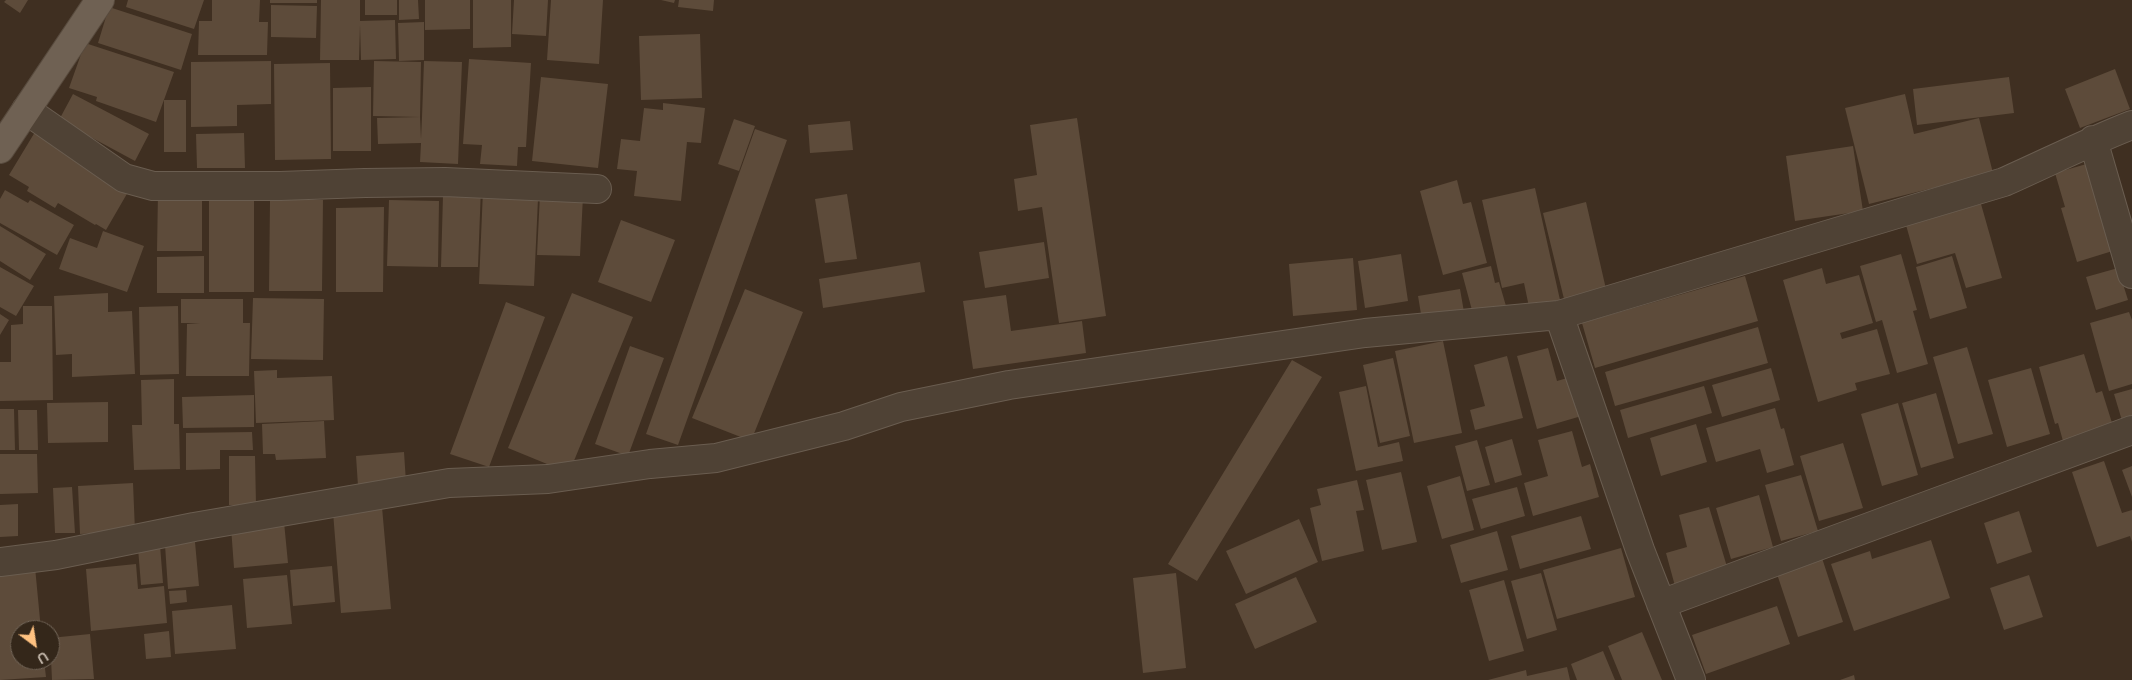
<!DOCTYPE html>
<style>
body{margin:0}
#map{position:relative;width:2132px;height:680px;overflow:hidden;background:#3f2f21;font-family:"Nunito Sans",sans-serif}
canvas{display:block}
.north{position:absolute;left:10px;top:620px;width:50px;height:50px;box-sizing:border-box;background:#34271a;border:1px solid #706356;border-radius:50%;rotate:149deg;font-size:14px;font-weight:700;line-height:20px;text-align:center;color:#cabeb1}
.north::after{content:'';display:block;margin:auto;width:18px;height:22px;background:#ffc281;clip-path:polygon(50% 0,100% 100%,50% 72%,0 100%)}
</style>
<div id="map">
<canvas width="2132" height="680"></canvas>
<div class="north">U</div>
</div>
<script>
const c = document.querySelector('canvas').getContext('2d');
c.lineJoin = 'round';
function fillPath(path, color) { c.fillStyle = color; c.fill(path, 'evenodd'); }
function stroke(path, color, width, dash) { c.strokeStyle = color; c.lineWidth = width; c.lineCap = dash ? 'butt' : 'round'; c.setLineDash(dash || []); c.stroke(path); }
fillPath(new Path2D(`
 M 6,0 L 28,0 L 20,13 L 4,2 Z
 M 128,0 L 204,0 L 194,29 L 126,7 Z
 M 212,0 L 260,0 L 259,22 L 268,22 L 267,55 L 198,55 L 199,21 L 212,21 Z
 M 270,0 L 317,0 L 317,3 L 270,3 Z
 M 321,0 L 360,0 L 360,21 L 395,20 L 396,59 L 361,60 L 360,25 L 359,60 L 320,60 Z
 M 365,0 L 397,0 L 397,15 L 365,15 Z
 M 399,0 L 418,0 L 419,19 L 399,20 Z
 M 425,0 L 470,0 L 470,29 L 425,30 Z
 M 473,0 L 511,0 L 511,47 L 473,48 Z
 M 514,0 L 548,0 L 546,36 L 512,34 Z
 M 551,0 L 603,0 L 599,64 L 547,60 Z
 M 661,0 L 675,0 L 674,3 Z
 M 679,0 L 714,0 L 713,11 L 678,7 Z
 M 271,5 L 317,6 L 316,38 L 271,37 Z
 M 109,7 L 192,34 L 181,70 L 98,43 Z
 M 424,22 L 424,60 L 399,61 L 398,23 Z
 M 700,34 L 702,98 L 641,100 L 639,36 Z
 M 85,43 L 174,72 L 156,122 L 96,101 L 97,97 L 69,88 Z
 M 469,59 L 531,63 L 526,147 L 518,147 L 517,166 L 480,164 L 482,145 L 463,144 Z
 M 271,61 L 271,104 L 237,105 L 237,126 L 191,127 L 191,62 Z
 M 374,61 L 421,62 L 420,117 L 373,116 Z
 M 424,61 L 462,62 L 458,164 L 420,162 L 421,143 L 378,144 L 377,118 L 420,117 L 421,139 L 422,117 L 424,117 L 422,117 Z
 M 330,63 L 331,159 L 275,160 L 274,64 Z
 M 2115,69 L 2130,109 L 2080,128 L 2065,89 Z
 M 541,77 L 608,84 L 598,168 L 532,161 Z
 M 2009,77 L 2014,113 L 1917,125 L 1913,89 Z
 M 371,87 L 371,151 L 333,151 L 333,88 Z
 M 73,94 L 149,134 L 135,161 L 59,120 Z
 M 1905,94 L 1914,134 L 1979,118 L 1993,173 L 1869,204 L 1845,108 Z
 M 164,100 L 186,100 L 186,152 L 164,152 Z
 M 663,103 L 705,108 L 701,143 L 687,142 L 681,201 L 634,196 L 637,171 L 617,169 L 621,139 L 640,141 L 644,108 L 663,110 Z
 M 1077,118 L 1106,316 L 1059,323 L 1042,207 L 1018,211 L 1014,179 L 1037,175 L 1030,125 Z
 M 734,119 L 755,126 L 739,171 L 718,164 Z
 M 850,121 L 853,150 L 810,153 L 808,125 Z
 M 755,129 L 787,140 L 678,445 L 646,434 Z
 M 35,132 L 128,192 L 106,230 L 96,224 L 95,225 L 58,203 L 55,208 L 27,191 L 29,187 L 9,175 Z
 M 244,133 L 245,168 L 197,168 L 196,134 Z
 M 1853,146 L 1863,211 L 1795,221 L 1786,156 Z
 M 2090,163 L 2119,249 L 2077,262 L 2061,208 L 2065,207 L 2055,173 Z
 M 1457,180 L 1463,204 L 1471,202 L 1487,263 L 1443,275 L 1420,191 Z
 M 481,187 L 478,267 L 441,267 L 443,195 Z
 M 1535,188 L 1560,300 L 1529,307 L 1524,283 L 1502,288 L 1482,200 Z
 M 5,190 L 28,203 L 30,200 L 74,225 L 57,255 L 0,223 L 0,199 Z
 M 483,190 L 538,199 L 534,286 L 479,284 Z
 M 209,191 L 254,192 L 254,292 L 209,292 Z
 M 158,192 L 202,192 L 202,251 L 157,251 Z
 M 540,194 L 583,196 L 580,256 L 537,255 Z
 M 847,194 L 857,259 L 825,263 L 815,199 Z
 M 270,200 L 323,200 L 322,291 L 269,291 Z
 M 389,200 L 439,201 L 438,267 L 387,266 Z
 M 1586,202 L 1606,289 L 1564,299 L 1543,213 Z
 M 1981,204 L 2002,278 L 1966,288 L 1955,253 L 1917,264 L 1906,225 Z
 M 384,207 L 383,292 L 336,292 L 336,208 Z
 M 621,220 L 675,240 L 651,302 L 598,282 Z
 M 0,226 L 46,254 L 30,280 L 0,261 Z
 M 103,231 L 144,246 L 127,292 L 59,269 L 70,238 L 97,248 Z
 M 1044,242 L 1049,278 L 985,288 L 979,252 Z
 M 1401,254 L 1408,301 L 1365,308 L 1358,261 Z
 M 1901,254 L 1917,310 L 1913,311 L 1928,364 L 1897,373 L 1882,320 L 1876,322 L 1860,266 Z
 M 204,256 L 204,293 L 157,293 L 157,257 Z
 M 1952,256 L 1967,308 L 1930,319 L 1916,267 Z
 M 1353,258 L 1357,310 L 1293,316 L 1289,264 Z
 M 920,262 L 925,292 L 823,308 L 819,279 Z
 M 1491,266 L 1495,283 L 1499,282 L 1506,306 L 1473,314 L 1462,273 Z
 M 0,267 L 34,286 L 16,316 L 0,307 Z
 M 1822,268 L 1826,284 L 1859,275 L 1873,323 L 1840,333 L 1842,339 L 1877,329 L 1890,374 L 1855,383 L 1857,390 L 1818,402 L 1783,280 Z
 M 2118,268 L 2128,300 L 2096,310 L 2086,277 Z
 M 1745,276 L 1758,321 L 1595,368 L 1582,323 Z
 M 745,289 L 803,312 L 751,441 L 692,418 Z
 M 1460,289 L 1464,312 L 1422,320 L 1418,296 Z
 M 108,293 L 108,312 L 132,311 L 135,374 L 72,377 L 72,354 L 56,355 L 54,296 Z
 M 572,293 L 633,317 L 569,473 L 508,448 Z
 M 1006,295 L 1011,331 L 1082,321 L 1086,353 L 973,369 L 963,301 Z
 M 253,298 L 324,299 L 323,360 L 251,359 Z
 M 181,299 L 243,299 L 243,323 L 250,323 L 249,376 L 186,376 L 187,324 L 200,323 L 181,323 Z
 M 506,302 L 545,317 L 489,467 L 450,454 Z
 M 23,306 L 52,306 L 53,400 L 0,401 L 0,362 L 11,362 L 11,325 L 23,324 Z
 M 178,306 L 179,374 L 140,375 L 139,307 Z
 M 2129,312 L 2132,320 L 2132,384 L 2109,391 L 2090,323 Z
 M 0,314 L 9,320 L 0,335 Z
 M 1758,327 L 1768,363 L 1615,406 L 1605,372 Z
 M 1443,341 L 1462,433 L 1414,443 L 1395,351 Z
 M 630,346 L 664,358 L 628,456 L 595,444 Z
 M 1967,347 L 1993,434 L 1958,444 L 1933,357 Z
 M 1548,348 L 1557,381 L 1574,376 L 1585,415 L 1537,429 L 1517,356 Z
 M 2084,354 L 2096,393 L 2102,391 L 2113,426 L 2063,441 L 2058,423 L 2055,424 L 2039,367 Z
 M 1507,356 L 1523,418 L 1475,430 L 1470,410 L 1485,406 L 1474,365 Z
 M 1393,358 L 1410,436 L 1380,443 L 1363,365 Z
 M 1292,360 L 1322,377 L 1197,581 L 1168,564 Z
 M 1771,368 L 1780,400 L 1722,417 L 1712,385 Z
 M 2031,368 L 2050,434 L 2007,447 L 1988,380 Z
 M 277,370 L 277,378 L 332,376 L 334,420 L 256,423 L 254,371 Z
 M 174,379 L 174,424 L 179,424 L 180,469 L 134,470 L 132,425 L 142,425 L 141,380 Z
 M 1366,386 L 1378,447 L 1399,442 L 1403,461 L 1356,471 L 1339,392 Z
 M 1704,386 L 1712,413 L 1628,438 L 1620,410 Z
 M 2132,389 L 2132,421 L 2123,424 L 2114,394 Z
 M 1936,393 L 1954,458 L 1921,468 L 1902,403 Z
 M 254,395 L 254,427 L 183,428 L 182,397 Z
 M 108,402 L 108,442 L 48,443 L 47,403 Z
 M 1898,403 L 1918,475 L 1882,486 L 1861,414 Z
 M 1775,408 L 1781,429 L 1784,428 L 1794,465 L 1767,473 L 1760,449 L 1716,462 L 1706,428 Z
 M 0,409 L 14,409 L 15,450 L 0,450 Z
 M 18,410 L 37,410 L 38,450 L 19,450 Z
 M 324,421 L 326,458 L 276,460 L 275,454 L 263,454 L 262,424 Z
 M 1696,424 L 1707,462 L 1661,476 L 1650,438 Z
 M 1572,431 L 1582,467 L 1590,464 L 1599,497 L 1533,516 L 1524,483 L 1548,476 L 1538,440 Z
 M 252,432 L 253,450 L 220,450 L 220,469 L 186,470 L 186,433 Z
 M 1512,439 L 1522,475 L 1495,483 L 1485,447 Z
 M 1477,440 L 1490,485 L 1467,491 L 1455,446 Z
 M 1843,443 L 1863,508 L 1819,521 L 1800,456 Z
 M 404,452 L 406,482 L 358,486 L 356,456 Z
 M 0,454 L 37,454 L 38,493 L 0,494 Z
 M 229,456 L 255,456 L 256,505 L 229,505 Z
 M 2104,461 L 2122,513 L 2132,510 L 2132,542 L 2130,536 L 2097,547 L 2072,472 Z
 M 2132,466 L 2132,497 L 2122,470 Z
 M 1401,472 L 1417,542 L 1382,550 L 1366,480 Z
 M 1801,475 L 1818,531 L 1781,541 L 1765,485 Z
 M 1460,476 L 1474,530 L 1442,539 L 1427,486 Z
 M 1357,480 L 1364,510 L 1356,511 L 1364,551 L 1322,561 L 1310,508 L 1321,505 L 1317,489 Z
 M 133,483 L 135,531 L 80,534 L 78,486 Z
 M 72,487 L 75,533 L 55,533 L 53,488 Z
 M 1517,487 L 1525,516 L 1481,529 L 1472,499 Z
 M 1759,495 L 1773,547 L 1731,559 L 1716,508 Z
 M 18,504 L 18,536 L 0,537 L 0,505 Z
 M 382,507 L 391,609 L 341,613 L 333,512 Z
 M 1709,507 L 1728,570 L 1675,586 L 1666,553 L 1687,547 L 1679,515 Z
 M 2019,511 L 2032,552 L 1997,564 L 1984,523 Z
 M 1581,516 L 1591,549 L 1520,569 L 1511,536 Z
 M 1299,519 L 1318,562 L 1246,594 L 1226,551 Z
 M 284,522 L 288,563 L 234,568 L 231,527 Z
 M 1497,531 L 1508,570 L 1461,583 L 1450,545 Z
 M 1931,540 L 1950,598 L 1854,631 L 1831,564 L 1870,551 L 1872,559 Z
 M 195,542 L 199,586 L 168,589 L 165,545 Z
 M 160,545 L 163,583 L 141,585 L 138,548 Z
 M 1621,548 L 1635,597 L 1557,619 L 1543,570 Z
 M 1822,558 L 1843,622 L 1798,637 L 1777,574 Z
 M 136,564 L 138,589 L 164,586 L 167,623 L 91,631 L 86,569 Z
 M 332,566 L 335,602 L 293,606 L 290,570 Z
 M 35,567 L 41,630 L 20,630 L 20,660 L 44,660 L 46,677 L 0,680 L 0,570 Z
 M 1176,573 L 1186,668 L 1143,673 L 1133,578 Z
 M 1541,573 L 1557,630 L 1527,639 L 1511,581 Z
 M 287,575 L 292,624 L 247,628 L 243,579 Z
 M 2029,575 L 2043,617 L 2004,630 L 1990,588 Z
 M 1296,577 L 1317,622 L 1255,649 L 1235,604 Z
 M 1504,580 L 1524,651 L 1489,661 L 1469,590 Z
 M 186,590 L 187,602 L 170,604 L 169,591 Z
 M 232,605 L 236,649 L 175,654 L 172,611 Z
 M 1777,606 L 1790,644 L 1706,674 L 1692,635 Z
 M 169,631 L 171,657 L 146,659 L 144,634 Z
 M 1642,632 L 1662,680 L 1622,680 L 1608,646 Z
 M 90,634 L 94,679 L 52,680 L 50,638 Z
 M 1603,651 L 1615,680 L 1577,680 L 1571,664 Z
 M 1567,667 L 1570,680 L 1488,680 L 1526,670 L 1527,676 Z
 M 1854,675 L 1855,680 L 1840,680 Z`), '#5d4b3a');
const minor = new Path2D(`
 M 26,110 L 124,178 L 153,186 L 280,186 L 365,183 L 445,182 L 597,189
 M 2093,140 L 2132,274
 M 1559,315 L 1640,550 L 1691,680
 M 0,562 L 56,555 L 194,527 L 449,483 L 548,479 L 650,464 L 716,458 L 844,426 L 901,407 L 1009,385 L 1365,333 L 1559,315 L 2004,182 C 2047,163 2088,142 2132,125
 M 1661,604 L 2132,430`);
const major = new Path2D(`
 M 0,149 L 100,0`);
stroke(minor, '#6a5d50', 30);
stroke(major, '#584b3e', 30);
stroke(minor, '#4f4235', 28);
stroke(major, '#6f6153', 28);
</script>
